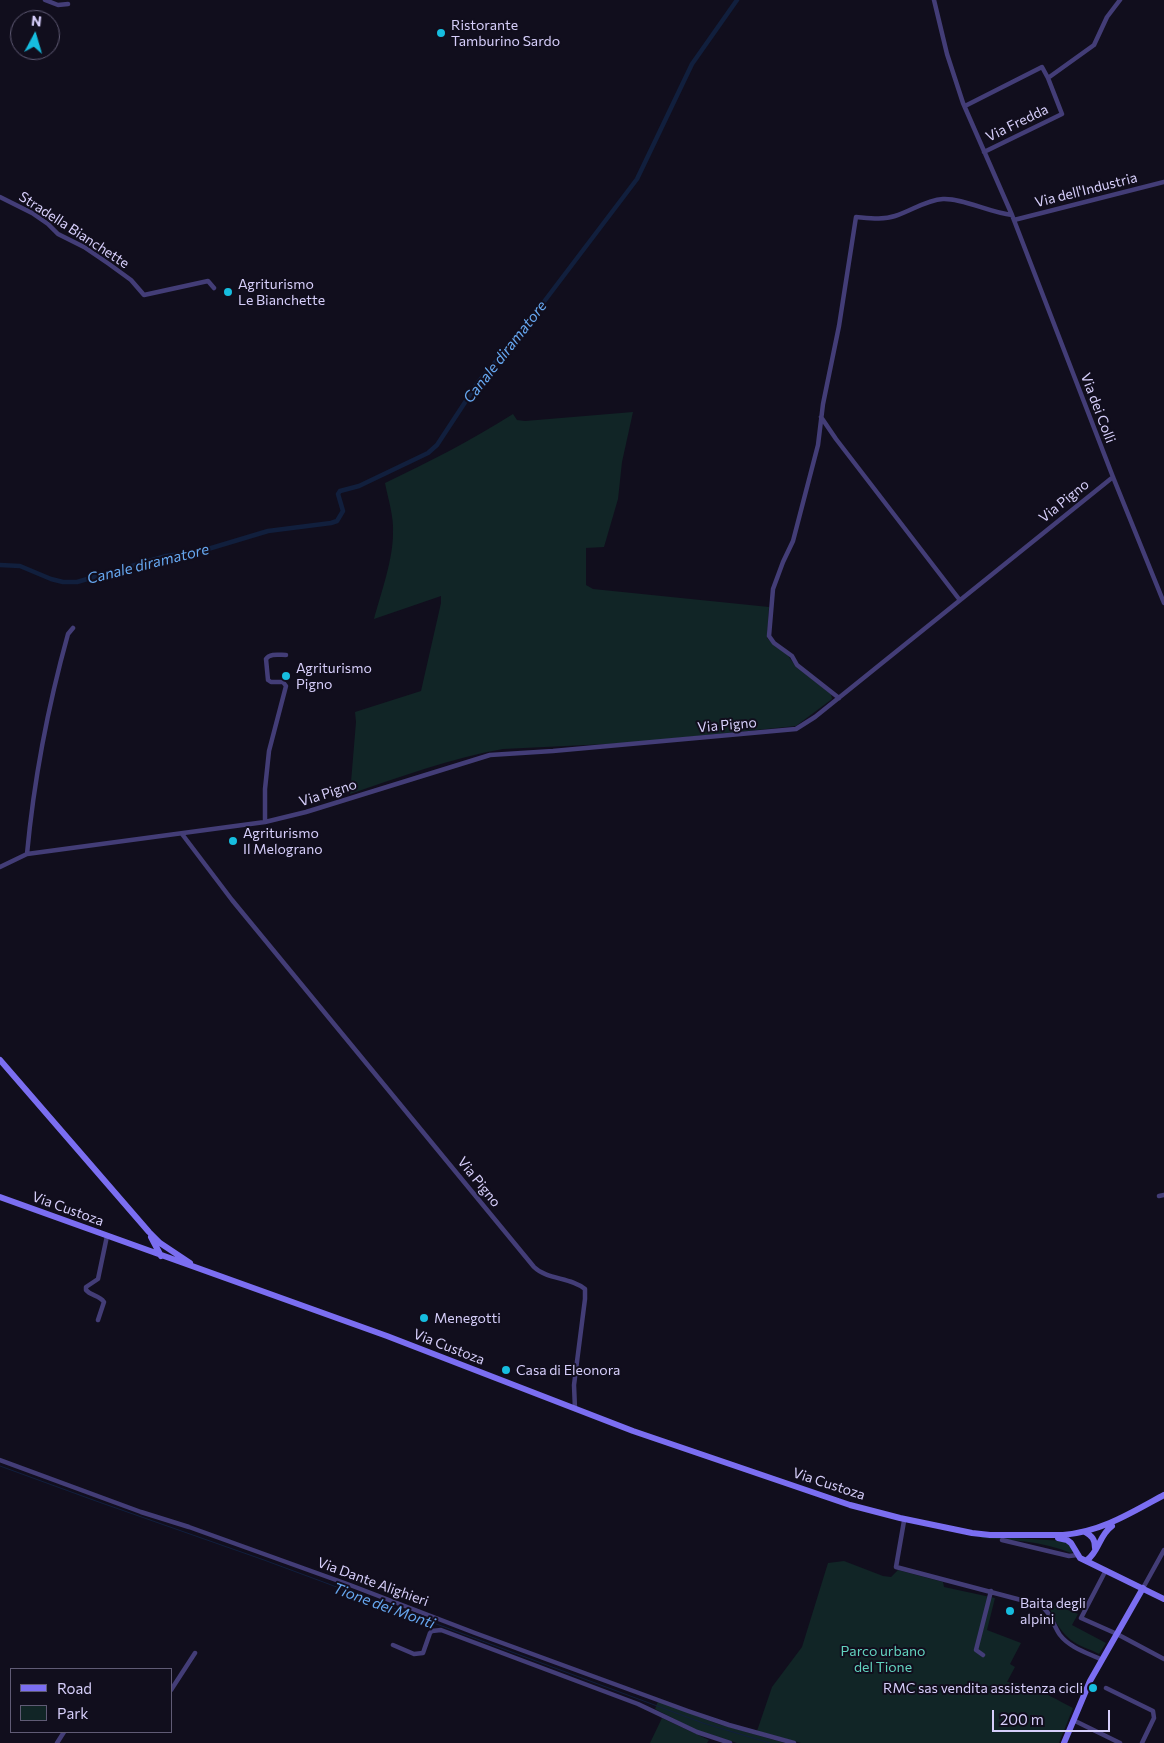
<!DOCTYPE html>
<style>
body{margin:0}
#map{position:relative;width:1164px;height:1743px;overflow:hidden;background:#110e1d;font-family:Commissioner,sans-serif}
canvas{display:block}
.legend{position:absolute;left:10px;top:1668px;width:162px;height:65px;box-sizing:border-box;background:#110e1d;border:1px solid #605b75;margin:0;padding:6px 9px;list-style:none;font-size:15px;color:#d6cefa}
.legend li{display:flex;align-items:center;gap:10px;height:25px}
.legend b{width:25px;border:1px solid #605b75}
.north{position:absolute;left:10px;top:10px;width:50px;height:50px;box-sizing:border-box;background:#110e1d;border:1px solid #605b75;border-radius:50%;rotate:6deg;font-size:14px;font-weight:700;line-height:20px;text-align:center;color:#d6cefa}
.north::after{content:'';display:block;margin:auto;width:18px;height:22px;background:#16bddf;clip-path:polygon(50% 0,100% 100%,50% 72%,0 100%)}
.scale{position:absolute;left:992px;top:1710px;width:118px;height:22px;box-sizing:border-box;border:2px solid #d6cefa;border-top:0;padding-left:6px;font-size:15px;line-height:18px;white-space:nowrap;color:#d6cefa;-webkit-text-stroke:4px #110e1d;paint-order:stroke}
</style>
<div id="map">
<canvas width="1164" height="1743"></canvas>
<ul class="legend">
<li><b style="height:6px;background:#7b6ef1"></b>Road</li>
<li><b style="height:14px;background:#112526"></b>Park</li>
</ul>
<div class="north">N</div>
<div class="scale">200 m</div>
</div>
<script>
const c = document.querySelector('canvas').getContext('2d');
c.lineJoin = 'round';
function fillPath(path, color) { c.fillStyle = color; c.fill(path, 'evenodd'); }
function stroke(path, color, width, dash) { c.strokeStyle = color; c.lineWidth = width; c.lineCap = dash ? 'butt' : 'round'; c.setLineDash(dash || []); c.stroke(path); }
function drawText(font, color, halo, rows, align = 'center') {
  c.font = font + ' Commissioner,sans-serif'; c.lineWidth = 4; c.setLineDash([]); c.textBaseline = 'middle'; c.strokeStyle = halo; c.fillStyle = color; for (const [text, x, y, turn = 0] of rows) {
    c.save(); c.translate(x, y); c.rotate((+turn || 0) * Math.PI / 180); c.textAlign = isNaN(turn) ? turn : align; if (halo) c.strokeText(text, 0, 0); c.fillText(text, 0, 0); c.restore();
  }
}
fillPath(new Path2D(`
 M 633,412 L 622,462 L 618,499 L 604,547 L 586,548 L 586,585 L 593,589 L 769,607 L 767,638 L 775,646 L 787,654 L 796,667 L 831,694 L 832,699 L 796,726 L 628,743 L 503,749 C 451,758 400,777 350,794 L 356,722 L 355,712 L 421,691 L 441,603 L 441,596 L 374,619 C 381,593 393,560 393,533 C 394,516 388,499 385,483 C 429,462 472,440 513,414 L 517,420 L 525,421 Z
 M 982,1536 L 1064,1541 L 1071,1546 L 1073,1552 L 1071,1553 C 1042,1541 1012,1540 981,1538 Z
 M 844,1561 L 883,1576 L 891,1577 L 898,1570 L 943,1582 L 944,1587 L 995,1598 L 987,1630 L 1021,1643 L 1010,1664 L 1015,1667 L 1007,1682 C 1030,1683 1053,1698 1073,1708 L 1059,1743 L 801,1743 L 757,1731 L 772,1687 L 802,1647 L 828,1563 Z
 M 1050,1603 L 1078,1614 L 1072,1625 L 1106,1643 L 1099,1654 C 1090,1649 1078,1646 1071,1640 C 1062,1633 1048,1614 1050,1603 Z
 M 658,1701 L 718,1724 L 785,1743 L 737,1743 L 694,1729 L 655,1709 Z
 M 662,1718 L 709,1740 L 707,1743 L 650,1743 Z`), '#112526');
stroke(new Path2D(`
 M 0,1466 L 96,1501 L 264,1560 L 703,1723 L 770,1743`), '#111f3d', 1);
stroke(new Path2D(`
 M 0,565 L 20,566 L 51,579 L 63,582 L 77,582 L 166,556 L 198,552 L 268,531 L 331,523 L 337,521 L 343,511 L 338,494 L 340,491 L 359,486 L 428,453 L 437,445 L 479,381 L 518,336 L 637,179 L 692,64 L 737,0`), '#111f3d', 4.5);
stroke(new Path2D(`
 M 45,0 L 58,5 L 68,4
 M 934,0 L 947,54 L 963,103 L 1012,215 L 1113,477 L 1164,603
 M 1048,78 L 1094,45 L 1107,17 L 1120,0
 M 965,106 L 1042,67 L 1048,78 L 1062,114 L 984,152
 M 0,197 L 32,213 L 48,224 L 58,234 L 84,247 L 109,264 L 131,280 L 144,295 L 208,281 L 214,288
 M 1014,220 L 1164,182
 M 821,417 L 836,439 L 959,599
 M 839,698 L 797,665 L 792,656 L 774,643 L 769,636 L 773,589 L 783,562 L 793,541 L 818,445 L 823,404 L 839,326 L 856,217 C 869,218 883,220 895,216 C 911,211 926,200 943,199 C 963,198 990,213 1012,215
 M 265,822 L 265,789 L 269,751 L 286,686 L 283,682 L 271,682 L 268,680 L 266,659 C 270,653 279,655 286,655
 M 182,834 L 232,900 L 534,1267 C 547,1280 571,1277 585,1289 L 585,1299 L 574,1385 L 575,1409
 M 27,854 C 34,779 48,706 68,634 L 73,628
 M 0,867 L 27,854 L 265,822 L 306,812 L 490,755 L 553,751 L 796,729 L 815,717 L 1113,477
 M 1159,1196 L 1164,1195
 M 98,1320 L 104,1302 C 99,1295 91,1296 86,1290 L 86,1287 L 98,1279 L 107,1236
 M 0,1460 L 141,1512 L 189,1527 L 350,1585 L 475,1633 L 688,1711 L 729,1725 L 794,1743
 M 904,1521 L 896,1567 L 1040,1605 C 1051,1612 1053,1625 1060,1635 C 1070,1648 1088,1653 1102,1660
 M 1002,1540 L 1069,1556 L 1078,1555
 M 1106,1570 L 1081,1618 L 1117,1634 L 1164,1659
 M 1143,1588 L 1164,1550
 M 393,1645 L 414,1654 L 423,1653 L 430,1633 L 432,1631 L 441,1630 L 638,1704 L 697,1732 L 730,1743
 M 983,1655 L 976,1650 L 991,1591
 M 1106,1688 L 1153,1711 L 1154,1718 L 1142,1743
 M 171,1690 L 195,1653
 M 1073,1720 L 1120,1743
 M 57,1743 L 64,1732`), '#433d77', 4.5);
stroke(new Path2D(`
 M 0,1060 L 149,1232 L 160,1243 L 190,1263
 M 0,1197 L 387,1336 L 633,1431 L 850,1505 L 900,1518 L 972,1533 L 990,1535 L 1063,1535 C 1101,1532 1131,1513 1164,1495
 M 151,1237 L 161,1256
 M 1085,1532 C 1092,1536 1095,1539 1095,1548
 M 1058,1538 L 1067,1540 L 1071,1543 L 1080,1558 L 1164,1599
 M 1087,1560 C 1099,1552 1099,1535 1112,1526
 M 1064,1743 L 1090,1681 L 1143,1588`), '#7b6ef1', 6);
for (const [x, y, r, color] of [
 [441,33,5,"#16bddf"],
 [228,292,5,"#16bddf"],
 [286,676,5,"#16bddf"],
 [233,841,5,"#16bddf"],
 [424,1318,5,"#16bddf"],
 [506,1370,5,"#16bddf"],
 [1010,1611,5,"#16bddf"],
 [1093,1688,5,"#16bddf"]
]) { const dot = new Path2D(); dot.arc(x, y, r, 0, 2 * Math.PI); c.fillStyle = color; c.fill(dot); stroke(dot, '#110e1d', 2); }
drawText('14px', '#d6cefa', '#110e1d', [
 ["Ristorante",451,25],
 ["Tamburino Sardo",451,41],
 ["Agriturismo",238,284],
 ["Le Bianchette",238,300],
 ["Agriturismo",296,668],
 ["Pigno",296,684],
 ["Agriturismo",243,833],
 ["Il Melograno",243,849],
 ["Menegotti",434,1318],
 ["Casa di Eleonora",516,1370],
 ["Baita degli",1020,1603],
 ["alpini",1020,1619],
 ["RMC sas vendita assistenza cicli",1083,1688,"right"]
], 'left');
drawText('14px', '#d6cefa', '#110e1d', [
 ["Via Fredda",1017,123,-26],
 ["Via dell'Industria",1086,190,-14],
 ["Stradella Bianchette",74,230,33],
 ["Via dei Colli",1098,408,69],
 ["Via Pigno",1064,501,-39],
 ["Via Pigno",727,725,-5],
 ["Via Pigno",328,793,-18],
 ["Via Pigno",479,1182,51],
 ["Via Custoza",68,1209,20],
 ["Via Custoza",449,1347,21],
 ["Via Custoza",829,1484,18],
 ["Via Dante Alighieri",373,1582,20]
]);
drawText('14px', '#62d2be', '#110e1d', [
 ["Parco urbano",883,1651],
 ["del Tione",883,1667]
]);
drawText('italic 15px', '#66a7f0', '#110e1d', [
 ["Canale diramatore",505,352,-52],
 ["Canale diramatore",148,564,-14],
 ["Tione dei Monti",384,1606,20]
]);
</script>
